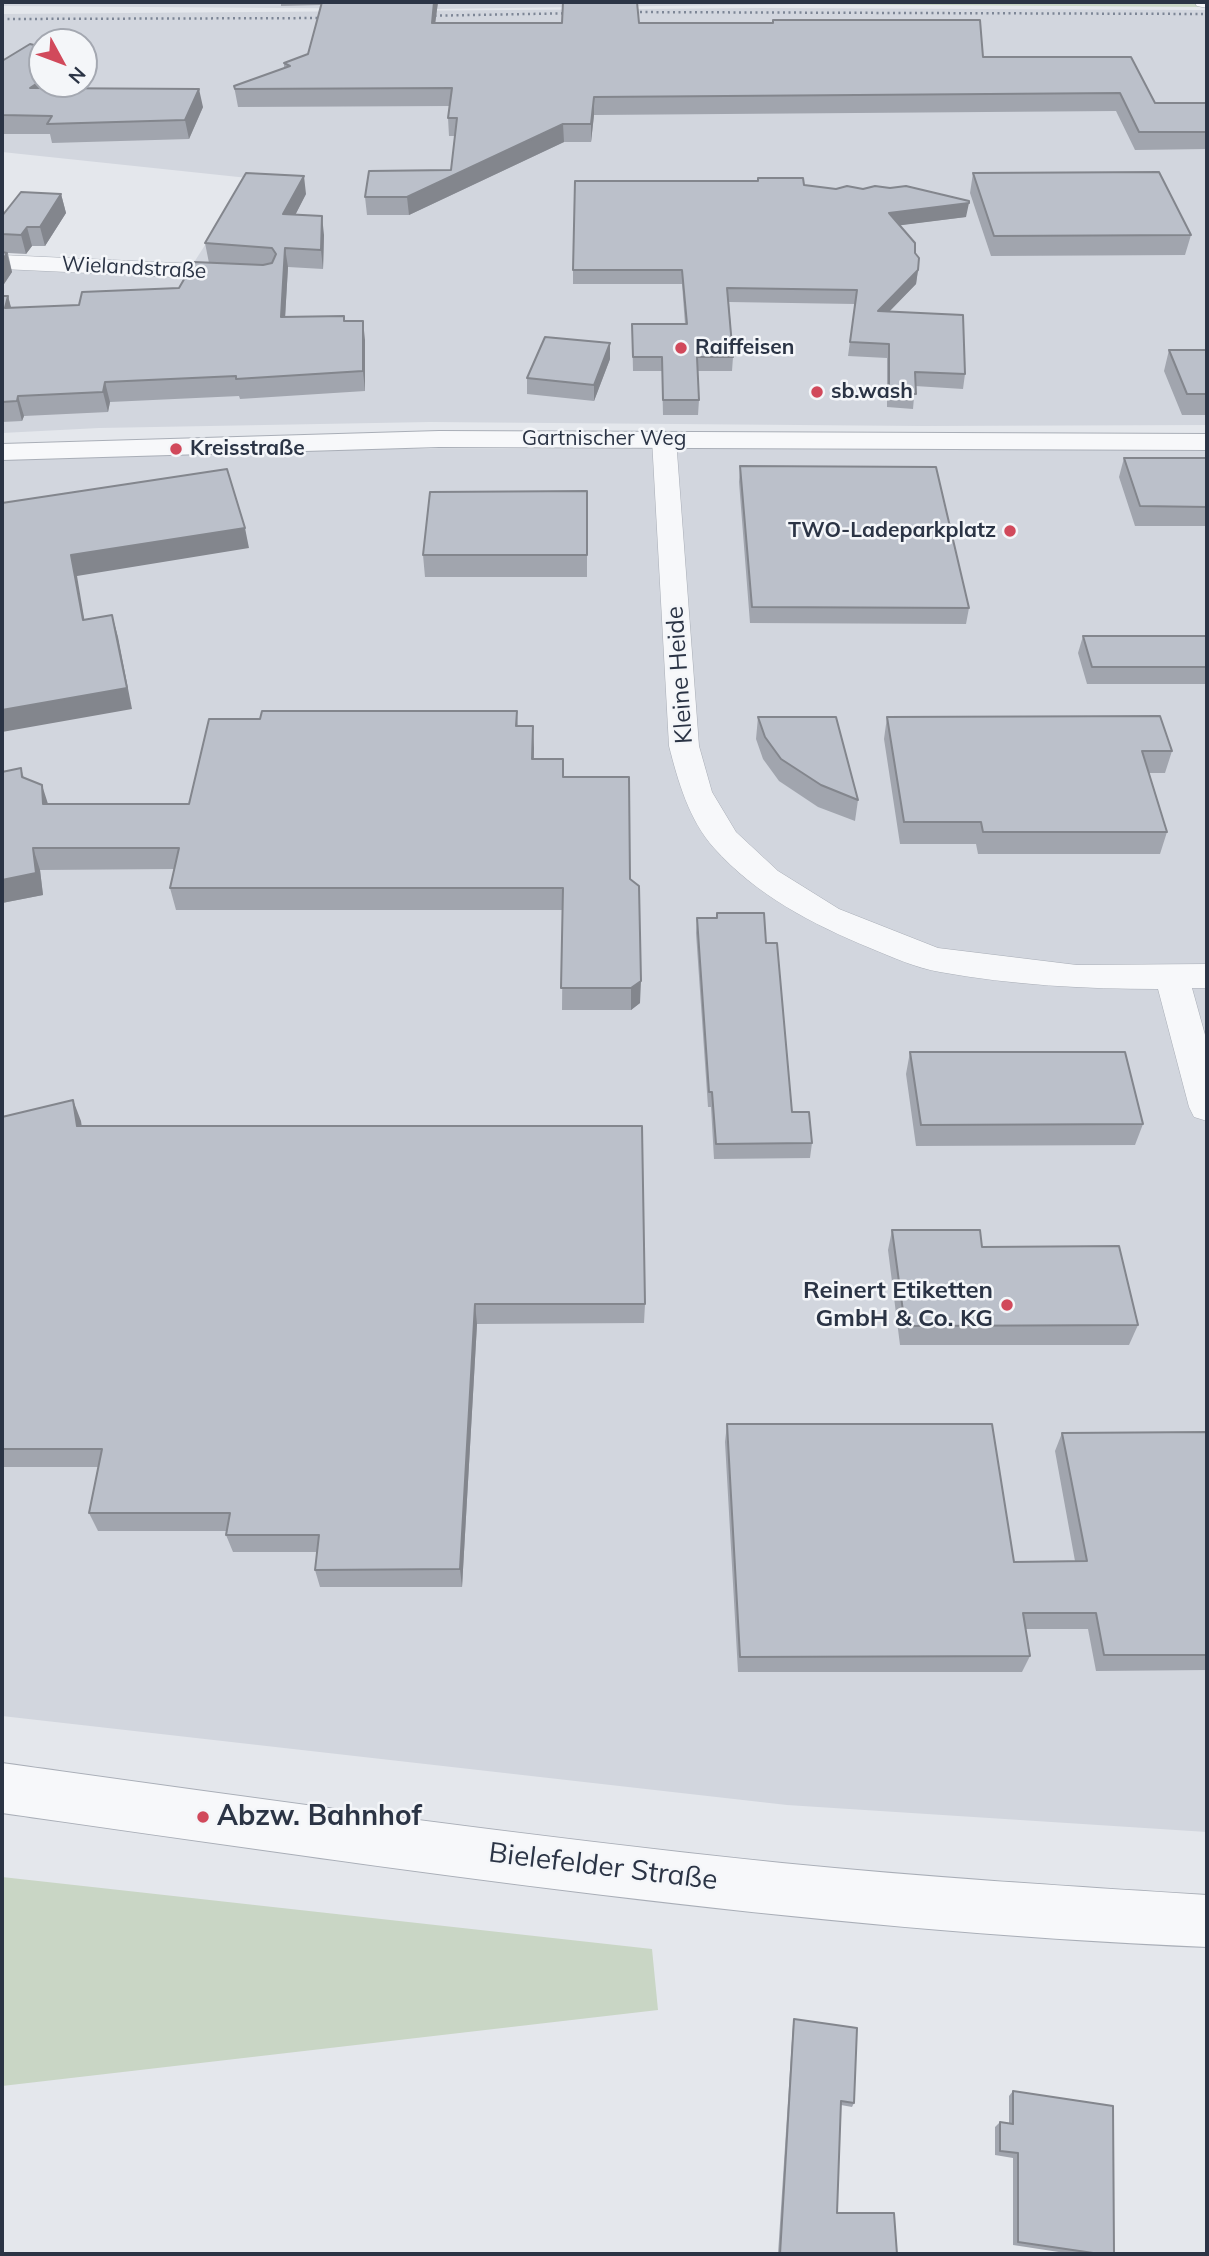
<!DOCTYPE html>
<meta charset="utf-8">
<style>
body{margin:0}
#map{position:relative;width:1209px;height:2256px;overflow:hidden;background:#e4e7ec;font-family:Mulish,sans-serif}
canvas{display:block}
.frame{position:absolute;inset:0;border:4px solid #2b3445;pointer-events:none}
.north{position:absolute;left:28px;top:28px;width:70px;height:70px;box-sizing:border-box;background:#f4f6f9;border:2px solid #a4a8b1;border-radius:50%;rotate:131deg;font-size:19px;font-weight:700;line-height:28px;text-align:center;color:#2b3445}
.north::after{content:'';display:block;margin:auto;width:24px;height:32px;background:#d1495b;clip-path:polygon(50% 0,100% 100%,50% 72%,0 100%)}
</style>
<div id="map">
<canvas width="1209" height="2256"></canvas>
<div class="frame"></div>
<div class="north">N</div>
</div>
<script>
const c = document.querySelector('canvas').getContext('2d');
c.lineJoin = 'round';
function fillPath(path, color) { c.fillStyle = color; c.fill(path, 'evenodd'); }
function stroke(path, color, width, dash) { c.strokeStyle = color; c.lineWidth = width; c.lineCap = dash ? 'butt' : 'round'; c.setLineDash(dash || []); c.stroke(path); }
function drawText(font, color, halo, rows, align = 'center') {
  c.font = font + ' Mulish,sans-serif'; c.lineWidth = 5; c.setLineDash([]); c.textBaseline = 'middle'; c.strokeStyle = halo; c.fillStyle = color; for (const [text, x, y, turn = 0] of rows) {
    c.save(); c.translate(x, y); c.rotate((+turn || 0) * Math.PI / 180); c.textAlign = isNaN(turn) ? turn : align; if (halo) c.strokeText(text, 0, 0); c.fillText(text, 0, 0); c.restore();
  }
}
fillPath(new Path2D(`
 M 2,2 L 814,2 L 805,4 L 433,9 L 2,6 Z
 M 761,8 L 1207,10 L 1207,425 L 923,426 L 430,422 L 99,428 L 2,433 L 2,256 L 191,267 L 248,178 L 2,152 L 2,14 ZM 42,42 L 84,42 L 84,84 L 42,84 Z
 M 322,449 L 1207,449 L 1207,1832 L 787,1805 L 2,1716 L 2,459 Z`), '#d2d6de');
fillPath(new Path2D(`
 M 814,2 L 1188,2 L 1207,7 L 805,4 Z
 M 2,1877 L 652,1949 L 658,2010 L 2,2086 Z`), '#c9d6c5');
const minor = new Path2D(`
 M 1194,2 L 1207,2 L 1207,8 L 1197,6 Z
 M 2,255 L 241,266 L 249,268 L 252,273 L 249,278 L 241,280 L 2,269 Z
 M 664,432 L 673,434 L 676,439 L 699,746 L 712,792 L 736,832 L 778,871 L 839,909 L 938,948 L 1077,965 L 1207,964 L 1207,988 L 1192,988 L 1207,1042 L 1207,1121 L 1194,1117 L 1189,1107 L 1158,989 C 1085,989 1012,985 940,972 C 916,968 892,957 870,948 C 812,924 756,895 714,848 C 689,820 678,781 669,746 L 652,439 L 655,434 Z`);
const tertiary = new Path2D(`
 M 439,431 L 1207,434 L 1207,450 L 439,447 L 2,460 L 2,444 Z
 M 2,1763 C 261,1799 521,1836 782,1863 C 923,1877 1065,1886 1207,1895 L 1207,1947 C 803,1930 402,1870 2,1813 Z`);
stroke(minor, '#a9aeb7', 1);
stroke(tertiary, '#a9aeb7', 2);
fillPath(minor, '#f7f8fa');
fillPath(tertiary, '#f7f8fa');
stroke(new Path2D(`
 M 618,12 L 1207,14
 M 418,16 L 583,13
 M 2,19 L 338,18`), '#7d8696', 2.5, [2, 3.5]);
fillPath(new Path2D(`
 M 281,2 L 438,2 L 435,23 L 639,23 L 983,57 L 1155,103 L 1207,103 L 1207,149 L 1135,150 L 1116,111 L 594,115 L 591,142 L 564,142 L 409,215 L 367,215 L 365,197 L 451,170 L 455,136 L 449,136 L 448,118 L 450,106 L 238,107 L 234,86 L 284,68 L 284,63 L 308,54 L 321,5 L 281,6 Z
 M 2,61 L 42,84 L 69,84 L 63,88 L 203,107 L 189,139 L 52,143 L 50,134 L 2,134 Z
 M 973,173 L 1191,235 L 1185,255 L 991,256 L 970,193 Z
 M 758,178 L 804,185 L 966,217 L 900,225 L 915,253 L 918,270 L 916,284 L 890,311 L 965,374 L 963,389 L 915,386 L 913,409 L 887,407 L 887,358 L 848,356 L 855,304 L 729,302 L 733,357 L 732,371 L 697,371 L 699,400 L 698,415 L 663,415 L 662,371 L 633,371 L 632,324 L 685,324 L 682,284 L 573,284 L 573,270 L 757,181 Z
 M 61,194 L 66,213 L 45,246 L 32,246 L 26,254 L 8,253 L 12,272 L 2,287 L 2,216 Z
 M 306,194 L 295,215 L 324,235 L 323,269 L 288,267 L 285,317 L 344,321 L 365,340 L 365,391 L 240,399 L 239,396 L 110,402 L 108,412 L 24,416 L 22,421 L 2,422 L 2,296 L 8,296 L 11,308 L 79,305 L 179,288 L 209,263 L 205,243 Z
 M 1169,350 L 1207,350 L 1207,415 L 1182,415 L 1164,371 Z
 M 610,359 L 594,401 L 527,394 L 527,378 Z
 M 1124,458 L 1207,458 L 1207,526 L 1135,526 L 1119,477 Z
 M 740,466 L 969,608 L 966,624 L 750,623 L 739,482 Z
 M 587,491 L 587,577 L 425,577 L 423,555 Z
 M 1083,636 L 1207,636 L 1207,684 L 1087,684 L 1078,653 Z
 M 517,711 L 518,726 L 534,748 L 534,759 L 564,777 L 630,879 L 640,1003 L 631,1010 L 562,1010 L 563,910 L 176,910 L 170,888 L 174,869 L 40,870 L 43,895 L 2,903 L 2,772 L 21,768 L 24,778 L 48,804 L 189,804 L 260,719 Z
 M 758,717 L 858,800 L 855,821 L 818,807 L 779,781 L 763,759 L 756,739 Z
 M 887,717 L 1172,751 L 1165,773 L 1149,773 L 1167,832 L 1160,854 L 978,854 L 976,844 L 900,844 L 884,739 Z
 M 717,913 L 766,943 L 792,1112 L 812,1143 L 810,1158 L 714,1159 L 711,1107 L 708,1107 L 696,933 L 697,918 L 716,918 Z
 M 910,1052 L 1143,1124 L 1135,1145 L 916,1146 L 906,1074 Z
 M 73,1100 L 81,1126 L 645,1304 L 644,1323 L 477,1324 L 462,1587 L 320,1587 L 315,1570 L 317,1552 L 233,1552 L 226,1535 L 227,1531 L 98,1531 L 89,1513 L 98,1467 L 2,1467 L 2,1117 Z
 M 892,1230 L 982,1247 L 1138,1325 L 1129,1345 L 900,1345 L 888,1250 Z
 M 727,1424 L 1014,1562 L 1075,1561 L 1055,1451 L 1062,1433 L 1207,1432 L 1207,1670 L 1096,1671 L 1088,1629 L 1025,1629 L 1030,1656 L 1022,1672 L 738,1672 L 725,1442 Z
 M 794,2019 L 854,2103 L 852,2107 L 841,2105 L 837,2213 L 897,2254 L 778,2254 L 793,2024 Z
 M 1013,2091 L 1114,2254 L 1072,2254 L 1013,2245 L 1013,2158 L 995,2155 L 995,2127 L 1000,2122 L 1009,2124 L 1009,2096 Z`), '#a1a5ae');
fillPath(new Path2D(`
 M 434,2 L 438,2 L 433,40 L 432,23 Z
 M 84,54 L 88,72 L 84,75 Z
 M 42,80 L 42,84 L 69,84 L 35,106 L 30,88 Z
 M 199,89 L 203,107 L 189,139 L 185,120 Z
 M 594,97 L 594,115 L 591,142 L 591,124 Z
 M 563,124 L 564,142 L 409,215 L 407,197 Z
 M 304,176 L 306,194 L 286,233 L 283,214 Z
 M 61,194 L 66,213 L 45,246 L 40,227 Z
 M 969,203 L 966,217 L 887,227 L 889,213 Z
 M 322,216 L 324,235 L 323,269 L 321,250 Z
 M 27,227 L 32,246 L 26,254 L 21,235 Z
 M 285,248 L 288,267 L 284,336 L 281,317 Z
 M 7,253 L 12,272 L 2,287 L 2,261 Z
 M 918,270 L 916,284 L 876,325 L 878,311 Z
 M 8,296 L 13,315 L 5,308 Z
 M 363,321 L 365,340 L 365,391 L 363,371 Z
 M 610,343 L 610,359 L 594,401 L 594,385 Z
 M 105,382 L 110,402 L 108,412 L 103,392 Z
 M 18,396 L 24,416 L 22,421 L 17,401 Z
 M 245,528 L 249,548 L 77,576 L 88,641 L 83,620 L 71,555 Z
 M 112,615 L 118,637 L 132,709 L 2,732 L 2,710 Z
 M 533,726 L 534,748 L 533,781 L 532,759 Z
 M 42,785 L 49,807 L 43,804 Z
 M 33,848 L 40,870 L 43,895 L 2,903 L 2,880 Z
 M 641,981 L 640,1003 L 631,1010 L 631,988 Z
 M 73,1100 L 81,1121 L 85,1147 L 77,1126 Z
 M 475,1304 L 477,1324 L 462,1587 L 460,1569 Z`), '#83868d');
const building = new Path2D(`
 M 322,2 L 434,2 L 432,23 L 562,23 L 563,2 L 637,2 L 639,23 L 773,23 L 773,20 L 980,20 L 983,57 L 1131,57 L 1155,103 L 1207,103 L 1207,132 L 1139,132 L 1120,93 L 594,97 L 591,124 L 563,124 L 407,197 L 365,197 L 369,171 L 451,170 L 457,118 L 448,118 L 452,88 L 235,89 L 234,86 L 290,66 L 284,63 L 308,54 Z
 M 30,44 L 42,47 L 42,80 L 30,88 L 199,89 L 185,120 L 47,124 L 52,116 L 2,115 L 2,61 Z
 M 1159,172 L 1191,235 L 994,236 L 973,173 Z
 M 246,173 L 304,176 L 283,214 L 322,216 L 321,250 L 285,248 L 281,317 L 344,316 L 344,321 L 363,321 L 363,371 L 236,379 L 236,376 L 105,382 L 103,392 L 18,396 L 17,401 L 2,402 L 2,296 L 8,296 L 5,308 L 79,305 L 82,292 L 179,288 L 194,262 L 263,265 L 272,263 L 276,254 L 272,248 L 205,243 Z
 M 758,178 L 803,178 L 804,185 L 836,189 L 847,186 L 863,189 L 875,186 L 890,188 L 906,186 L 969,201 L 969,203 L 889,213 L 915,243 L 915,253 L 919,258 L 918,270 L 878,311 L 963,315 L 965,374 L 915,372 L 916,394 L 889,393 L 889,344 L 850,342 L 857,290 L 727,288 L 733,357 L 697,357 L 699,400 L 663,400 L 662,357 L 633,357 L 632,324 L 687,324 L 682,270 L 573,270 L 575,181 L 758,181 Z
 M 21,192 L 61,194 L 40,227 L 27,227 L 21,235 L 2,234 L 2,216 Z
 M 2,252 L 7,253 L 2,261 Z
 M 545,337 L 610,343 L 594,385 L 527,378 Z
 M 1169,350 L 1207,350 L 1207,394 L 1187,394 Z
 M 1124,458 L 1207,458 L 1207,507 L 1140,506 Z
 M 740,466 L 936,467 L 969,608 L 752,607 Z
 M 227,469 L 245,528 L 71,555 L 83,620 L 112,615 L 127,688 L 2,710 L 2,503 Z
 M 587,491 L 587,555 L 423,555 L 430,492 Z
 M 1083,636 L 1207,636 L 1207,667 L 1092,667 Z
 M 262,711 L 517,711 L 516,726 L 533,726 L 532,759 L 563,759 L 563,777 L 629,777 L 630,879 L 639,886 L 641,981 L 631,988 L 561,988 L 563,888 L 170,888 L 179,848 L 33,848 L 36,873 L 2,880 L 2,772 L 21,768 L 22,777 L 42,785 L 43,804 L 189,804 L 209,719 L 260,719 Z
 M 1160,716 L 1172,751 L 1142,751 L 1167,832 L 983,832 L 981,822 L 904,822 L 887,717 Z
 M 758,717 L 836,717 L 858,800 L 821,785 L 781,759 L 765,737 Z
 M 717,913 L 764,913 L 766,943 L 777,943 L 792,1112 L 809,1112 L 812,1143 L 716,1144 L 712,1092 L 709,1092 L 697,918 L 717,918 Z
 M 910,1052 L 1125,1052 L 1143,1124 L 921,1125 Z
 M 73,1100 L 77,1126 L 642,1126 L 645,1304 L 475,1304 L 460,1569 L 315,1570 L 319,1535 L 226,1535 L 230,1513 L 89,1513 L 102,1449 L 2,1449 L 2,1117 Z
 M 892,1230 L 980,1230 L 982,1247 L 1119,1246 L 1138,1325 L 905,1326 Z
 M 727,1424 L 992,1424 L 1014,1562 L 1087,1561 L 1062,1433 L 1207,1432 L 1207,1655 L 1104,1655 L 1096,1613 L 1023,1613 L 1030,1656 L 740,1657 Z
 M 794,2019 L 857,2028 L 854,2103 L 841,2101 L 837,2213 L 894,2213 L 897,2254 L 780,2254 Z
 M 1013,2091 L 1113,2106 L 1114,2254 L 1100,2254 L 1018,2242 L 1018,2153 L 1000,2151 L 1000,2122 L 1013,2124 Z`);
fillPath(building, '#bbc0ca');
stroke(building, '#83868d', 2);
for (const [x, y, r, color] of [
 [681,348,7,"#d1495b"],
 [817,392,7,"#d1495b"],
 [176,449,7,"#d1495b"],
 [1010,531,7,"#d1495b"],
 [1007,1305,7,"#d1495b"],
 [203,1817,7,"#d1495b"]
]) { const dot = new Path2D(); dot.arc(x, y, r, 0, 2 * Math.PI); c.fillStyle = color; c.fill(dot); stroke(dot, '#f4f6f9', 2.5); }
drawText('21px', '#2b3445', '#f4f6f9', [
 ["Wielandstraße",134,268,3],
 ["Gartnischer Weg",604,439]
]);
drawText('bold 21px', '#2b3445', '#f4f6f9', [
 ["Raiffeisen",695,348],
 ["sb.wash",831,392],
 ["Kreisstraße",190,449],
 ["TWO-Ladeparkplatz",996,531,"right"]
], 'left');
drawText('24px', '#2b3445', '#f4f6f9', [
 ["Kleine Heide",680,675,-94]
]);
drawText('bold 24px', '#2b3445', '#f4f6f9', [
 ["Reinert Etiketten",993,1291],
 ["GmbH & Co. KG",993,1319]
], 'right');
drawText('bold 28px', '#2b3445', '#f4f6f9', [
 ["Abzw. Bahnhof",217,1817]
], 'left');
drawText('28px', '#2b3445', '#f4f6f9', [
 ["Bielefelder Straße",603,1867,7]
]);
</script>
